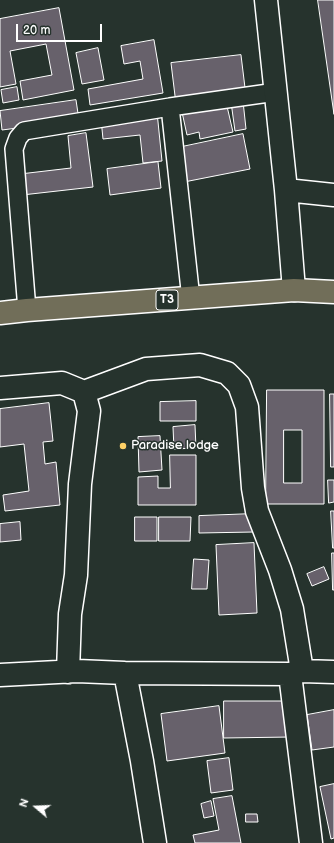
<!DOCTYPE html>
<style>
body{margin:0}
#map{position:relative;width:334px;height:843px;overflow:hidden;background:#26332d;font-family:"Balsamiq Sans",sans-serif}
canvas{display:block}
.north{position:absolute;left:16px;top:787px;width:40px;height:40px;-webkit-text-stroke:3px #26332d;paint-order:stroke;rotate:289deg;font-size:11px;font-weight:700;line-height:16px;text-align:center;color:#fff}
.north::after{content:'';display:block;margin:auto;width:14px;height:18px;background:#fff;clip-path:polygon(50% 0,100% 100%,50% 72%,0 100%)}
.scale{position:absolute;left:16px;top:24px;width:86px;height:18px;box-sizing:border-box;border:2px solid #fff;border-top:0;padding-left:5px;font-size:12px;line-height:14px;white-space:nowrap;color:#fff;-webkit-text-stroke:3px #26332d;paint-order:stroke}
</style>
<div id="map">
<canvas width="334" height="843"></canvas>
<div class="north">N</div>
<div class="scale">20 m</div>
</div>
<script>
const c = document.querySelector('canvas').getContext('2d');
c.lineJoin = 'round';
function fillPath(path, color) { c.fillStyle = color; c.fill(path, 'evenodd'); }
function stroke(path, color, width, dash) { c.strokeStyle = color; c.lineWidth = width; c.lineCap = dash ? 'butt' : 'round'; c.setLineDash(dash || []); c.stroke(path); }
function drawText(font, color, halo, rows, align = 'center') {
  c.font = font + ' "Balsamiq Sans",sans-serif'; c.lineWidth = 3; c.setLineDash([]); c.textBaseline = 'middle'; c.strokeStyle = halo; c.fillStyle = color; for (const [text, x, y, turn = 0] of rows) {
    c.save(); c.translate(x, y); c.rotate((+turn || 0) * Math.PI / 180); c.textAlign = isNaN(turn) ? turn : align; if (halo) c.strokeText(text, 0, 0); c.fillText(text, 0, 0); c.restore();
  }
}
const building = new Path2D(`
 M 318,0 L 334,0 L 334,114 Z
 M 59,8 L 74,90 L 23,100 L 20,81 L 52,75 L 46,44 L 10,51 L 16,84 L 0,87 L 0,19 Z
 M 154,40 L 163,93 L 90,105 L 88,89 L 143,79 L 140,61 L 124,64 L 121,46 Z
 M 98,48 L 104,80 L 82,84 L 76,53 Z
 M 241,55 L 246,96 L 176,104 L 171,63 Z
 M 17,87 L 19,100 L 3,103 L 1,90 Z
 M 76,100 L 79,120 L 2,130 L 0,111 Z
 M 243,101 L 246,129 L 235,131 L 231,102 Z
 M 226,102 L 233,132 L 200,139 L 199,132 L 187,135 L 182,112 Z
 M 157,112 L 162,161 L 143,163 L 140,135 L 103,139 L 101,119 Z
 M 86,133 L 93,187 L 22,195 L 20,174 L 71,168 L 68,136 Z
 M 243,134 L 250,169 L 184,182 L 177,148 Z
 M 158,162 L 161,188 L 110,195 L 107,169 Z
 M 267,390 L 324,390 L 324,504 L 266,504 ZM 284,430 L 302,430 L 302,483 L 284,483 Z
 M 330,394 L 334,394 L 334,467 L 331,467 Z
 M 196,401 L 196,421 L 160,421 L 160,402 Z
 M 49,403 L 53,441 L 43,442 L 45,464 L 56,462 L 60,505 L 5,511 L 3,495 L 29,491 L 24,444 L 0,447 L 0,409 Z
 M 195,425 L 196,448 L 174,449 L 173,427 Z
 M 160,436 L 162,470 L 139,472 L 138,437 Z
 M 170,455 L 196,455 L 196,505 L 138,505 L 138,477 L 158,476 L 158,488 L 170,488 Z
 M 328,480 L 334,480 L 334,502 L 329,503 Z
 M 331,511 L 334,511 L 334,548 L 333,548 Z
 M 253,514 L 254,532 L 199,533 L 199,516 Z
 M 135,517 L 157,517 L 157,541 L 135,541 Z
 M 159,517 L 191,517 L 190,541 L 159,541 Z
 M 20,522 L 21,540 L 0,542 L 0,524 Z
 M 254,543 L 257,613 L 219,615 L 216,545 Z
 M 332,553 L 334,553 L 334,590 L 333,590 Z
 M 194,559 L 209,560 L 207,589 L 192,589 Z
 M 324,567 L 329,579 L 312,586 L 307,574 Z
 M 224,701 L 291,701 L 291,737 L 224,738 Z
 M 219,706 L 225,753 L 167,761 L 161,714 Z
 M 334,710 L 334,747 L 312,750 L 307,715 Z
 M 229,758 L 233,790 L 211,793 L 207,761 Z
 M 334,784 L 334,838 L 331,839 L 320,787 Z
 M 232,796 L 241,843 L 195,843 L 193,835 L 219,830 L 213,799 Z
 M 211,801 L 214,816 L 204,818 L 201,804 Z
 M 246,814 L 257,814 L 258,822 L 246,822 Z`);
fillPath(building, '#67616b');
stroke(building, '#fff', 1);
const service = new Path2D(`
 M 170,107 L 191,299
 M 27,310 L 14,149 L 18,138 L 24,131 L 170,107 L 276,92`);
const minor = new Path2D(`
 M 266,0 L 286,190 L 294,290
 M 286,190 L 334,195
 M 0,388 L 62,383 L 84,392 L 89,411 L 80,484 L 76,575 L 70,614 L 68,672
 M 84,392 L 146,369 L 200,365 L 227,373 L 239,385 L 247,407 L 253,488 L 257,511 L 280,570 L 292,609 L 302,671
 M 125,673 L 142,761 L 155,843
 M 290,674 L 311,843
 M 0,675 L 77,671 L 125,673 L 290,674 L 302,671 L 334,672`);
const trunk = new Path2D(`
 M 0,313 L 27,310 L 294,290 L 334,292`);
stroke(service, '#fff', 20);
stroke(minor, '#fff', 25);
stroke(trunk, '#fff', 25);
stroke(service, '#26332d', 17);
stroke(minor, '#26332d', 22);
stroke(trunk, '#716e59', 22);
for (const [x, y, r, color] of [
 [123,446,4,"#ffd166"]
]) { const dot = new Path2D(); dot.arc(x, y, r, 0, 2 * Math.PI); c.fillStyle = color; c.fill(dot); stroke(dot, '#26332d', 1.5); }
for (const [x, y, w] of [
 [167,300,22]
]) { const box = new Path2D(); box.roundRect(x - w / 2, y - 10, w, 20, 3); c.fillStyle = '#26332d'; c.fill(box); stroke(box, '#fff', 1); }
drawText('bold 12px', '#fff', null, [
 ["T3",167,300]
]);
drawText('13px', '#fff', '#26332d', [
 ["Paradise lodge",131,446]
], 'left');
</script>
